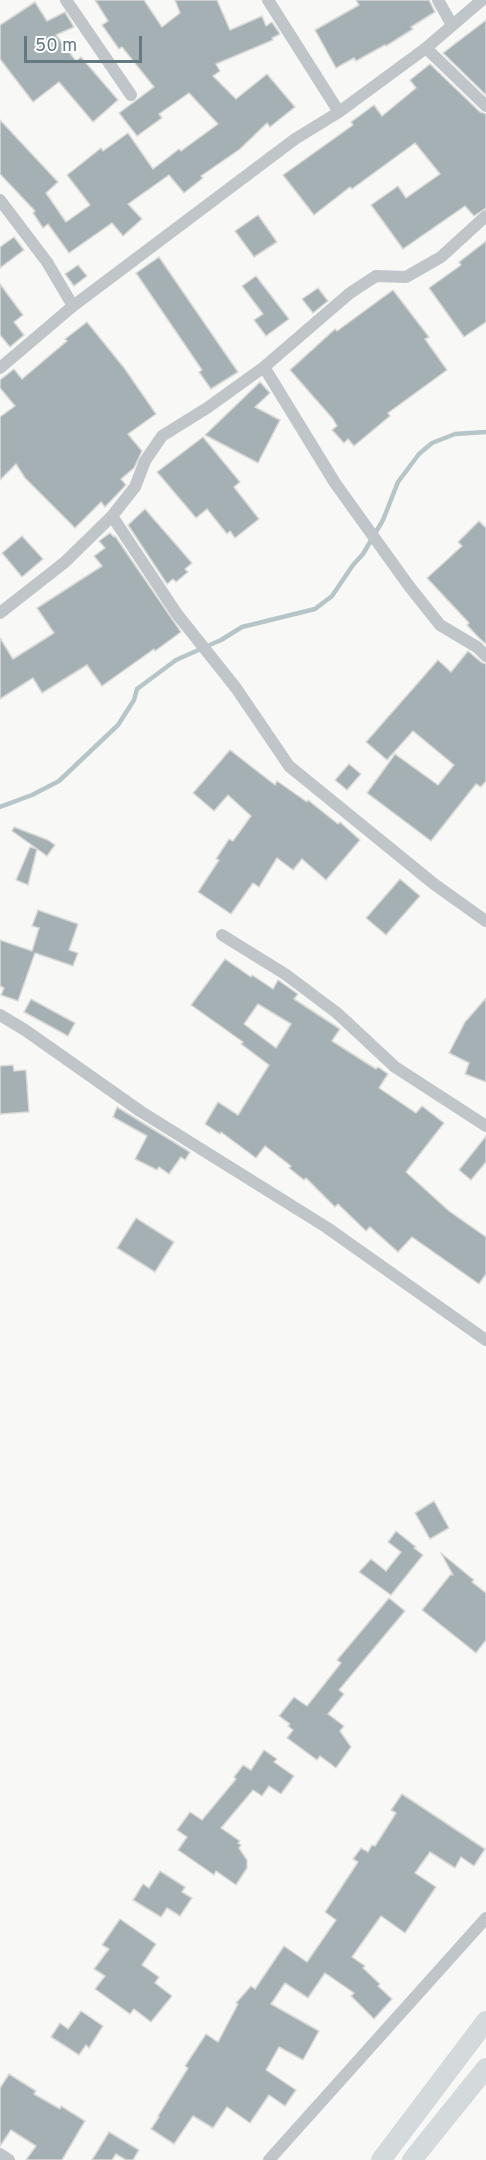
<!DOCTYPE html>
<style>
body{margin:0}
#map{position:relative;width:486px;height:2160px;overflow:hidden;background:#f8f8f6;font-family:Overpass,sans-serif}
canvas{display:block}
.scale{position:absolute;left:24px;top:36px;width:118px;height:27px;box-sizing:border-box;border:3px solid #647981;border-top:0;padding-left:8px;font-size:18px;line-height:21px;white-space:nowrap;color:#647981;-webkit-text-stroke:4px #fff;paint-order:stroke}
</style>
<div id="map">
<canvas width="486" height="2160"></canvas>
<div class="scale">50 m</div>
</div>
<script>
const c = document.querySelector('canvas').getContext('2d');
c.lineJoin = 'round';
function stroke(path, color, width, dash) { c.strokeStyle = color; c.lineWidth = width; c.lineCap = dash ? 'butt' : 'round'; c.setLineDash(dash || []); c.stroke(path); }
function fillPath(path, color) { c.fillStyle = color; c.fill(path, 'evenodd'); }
stroke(new Path2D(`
 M 0,807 L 32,795 L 59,781 L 118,725 L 134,700 L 137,689 L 176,660 L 221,640 L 242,627 L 315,609 L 332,596 L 353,565 L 363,554 L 383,520 L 398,482 L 419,454 L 432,443 L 455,434 L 486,432`), '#b6c5c7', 4.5);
const building = new Path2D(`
 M 95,0 L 144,0 L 162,27 L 180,13 L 175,0 L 217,0 L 230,30 L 262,16 L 266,26 L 272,22 L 280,34 L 272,38 L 273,40 L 216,64 L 220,71 L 213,76 L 236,99 L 267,74 L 295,107 L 270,127 L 267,123 L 240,149 L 201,176 L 203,178 L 184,193 L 169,175 L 128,204 L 142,219 L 123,236 L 112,223 L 69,253 L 48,224 L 43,228 L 33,213 L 35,211 L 0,174 L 0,120 L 58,182 L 46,193 L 66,222 L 90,205 L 67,175 L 101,148 L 103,151 L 128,133 L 153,169 L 179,149 L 181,151 L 218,124 L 189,93 L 159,114 L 162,118 L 137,136 L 119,113 L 154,87 L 122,47 L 119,49 L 102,25 L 108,21 Z
 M 356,0 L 429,0 L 435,12 L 411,27 L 413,29 L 386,46 L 385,45 L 356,61 L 354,58 L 336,68 L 315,30 L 359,5 Z
 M 35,2 L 47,21 L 65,12 L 74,27 L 56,35 L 76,61 L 81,57 L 118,100 L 93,122 L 59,82 L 33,102 L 0,59 L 0,25 Z
 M 486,20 L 486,95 L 443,53 Z
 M 430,64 L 480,112 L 486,114 L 486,208 L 474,216 L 465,206 L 403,249 L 371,205 L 398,186 L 406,198 L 440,174 L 415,143 L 352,189 L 350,187 L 314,215 L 283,175 L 353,125 L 351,122 L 374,105 L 382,116 L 416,88 L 410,80 Z
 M 258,215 L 277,242 L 254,257 L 235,231 Z
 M 14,237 L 24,250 L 0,268 L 0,247 Z
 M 486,241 L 486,322 L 464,337 L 429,288 L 461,265 L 459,262 Z
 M 159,257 L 238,372 L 211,389 L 199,372 L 202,370 L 136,273 Z
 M 78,265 L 87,276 L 74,286 L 65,274 Z
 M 256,276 L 289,319 L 266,336 L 254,320 L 263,314 L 242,286 Z
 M 0,284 L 23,315 L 14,322 L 24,335 L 10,347 L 0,335 Z
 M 318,288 L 328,301 L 313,313 L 302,299 Z
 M 393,290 L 429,337 L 425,339 L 447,370 L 388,413 L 390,416 L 354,446 L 348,439 L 344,443 L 332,430 L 337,426 L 333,419 L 290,370 L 335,329 L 337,331 Z
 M 87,322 L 125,369 L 156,414 L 128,434 L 142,451 L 134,468 L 121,479 L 126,485 L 105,507 L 101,502 L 75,528 L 25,478 L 16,464 L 0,480 L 0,417 L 15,406 L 0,388 L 0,380 L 14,369 L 22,379 L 67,341 L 65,339 Z
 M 260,382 L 270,393 L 255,407 L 280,420 L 258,463 L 205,435 Z
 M 203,437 L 240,482 L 234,487 L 259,519 L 235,538 L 230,531 L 227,534 L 207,509 L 196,518 L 157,472 Z
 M 145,509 L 192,563 L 185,569 L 188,572 L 176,582 L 173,579 L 167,584 L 128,525 Z
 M 479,521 L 486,528 L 486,644 L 479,638 L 467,625 L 469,623 L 427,578 L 462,546 L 458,542 Z
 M 110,533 L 114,537 L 115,536 L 181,632 L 155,651 L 154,649 L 102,686 L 87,665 L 42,693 L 33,678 L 0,699 L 0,638 L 13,659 L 54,633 L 37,608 L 102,566 L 94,556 L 105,548 L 99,541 Z
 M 22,536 L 43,559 L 22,577 L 2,553 Z
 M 468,651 L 481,662 L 486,664 L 486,781 L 481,787 L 476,784 L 431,841 L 367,793 L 395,754 L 438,785 L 454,765 L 413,731 L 387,760 L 366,742 L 438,660 L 451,672 Z
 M 230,750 L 275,785 L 277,781 L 307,802 L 308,800 L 338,824 L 340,822 L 360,840 L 326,880 L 302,859 L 293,870 L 277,858 L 259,887 L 253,883 L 231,914 L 198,892 L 219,860 L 216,859 L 229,839 L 233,841 L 251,816 L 228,795 L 214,811 L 193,793 Z
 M 349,764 L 361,774 L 347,790 L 335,780 Z
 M 14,827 L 48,840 L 55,845 L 47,856 L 12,831 Z
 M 30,847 L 37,849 L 28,885 L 16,880 Z
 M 400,879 L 420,896 L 386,935 L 366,918 Z
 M 38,910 L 78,924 L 69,950 L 78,953 L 73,966 L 35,953 L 18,1001 L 1,995 L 4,988 L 0,986 L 0,940 L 32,951 L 39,928 L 32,926 Z
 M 225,959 L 251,977 L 252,975 L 273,989 L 278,980 L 298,994 L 294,999 L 340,1029 L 332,1041 L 376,1069 L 378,1067 L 388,1074 L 379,1088 L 416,1113 L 422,1106 L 444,1123 L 406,1172 L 449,1211 L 486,1237 L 486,1274 L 479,1284 L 412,1237 L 398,1252 L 370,1227 L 366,1231 L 338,1204 L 335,1207 L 306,1178 L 304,1180 L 289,1168 L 291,1166 L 265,1146 L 256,1158 L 221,1132 L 220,1134 L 205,1124 L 218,1102 L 238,1115 L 269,1065 L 241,1044 L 243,1042 L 191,1005 ZM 258,1004 L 291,1024 L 276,1048 L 244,1024 Z
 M 486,998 L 486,1082 L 465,1074 L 469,1063 L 449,1053 L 465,1022 Z
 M 31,999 L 75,1023 L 68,1036 L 24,1012 Z
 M 13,1065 L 14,1071 L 26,1070 L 29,1112 L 0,1114 L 0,1066 Z
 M 117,1107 L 190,1152 L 185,1160 L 181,1157 L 169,1174 L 159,1167 L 157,1170 L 135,1159 L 147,1136 L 113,1117 Z
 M 486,1136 L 486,1162 L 471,1180 L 459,1170 Z
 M 136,1218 L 174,1242 L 155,1272 L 117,1248 Z
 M 434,1501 L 449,1528 L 430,1539 L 415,1513 Z
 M 396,1531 L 416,1547 L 414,1548 L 423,1555 L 391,1595 L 359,1572 L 371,1559 L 386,1571 L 401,1552 L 388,1542 Z
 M 441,1553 L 474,1580 L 472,1582 L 486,1593 L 486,1640 L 476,1653 L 422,1610 L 451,1574 L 453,1575 Z
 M 389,1598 L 405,1611 L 339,1690 L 344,1694 L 328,1714 L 344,1726 L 340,1731 L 351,1747 L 336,1768 L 320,1756 L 317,1760 L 287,1738 L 293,1730 L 288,1726 L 290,1724 L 279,1716 L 294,1697 L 307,1706 L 341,1663 L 337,1660 Z
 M 264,1750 L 277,1759 L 274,1762 L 294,1776 L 281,1794 L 269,1786 L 262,1796 L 253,1790 L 221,1828 L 240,1841 L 238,1843 L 241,1845 L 239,1848 L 247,1860 L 247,1868 L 236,1885 L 216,1871 L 214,1875 L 178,1850 L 187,1837 L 177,1830 L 190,1812 L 202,1820 L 236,1779 L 234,1777 L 243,1765 L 251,1770 Z
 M 402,1794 L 485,1849 L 474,1866 L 461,1857 L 455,1868 L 430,1852 L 415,1873 L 436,1887 L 405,1933 L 381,1916 L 352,1957 L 365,1966 L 363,1968 L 380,1984 L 378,1986 L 392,1999 L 374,2019 L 351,1996 L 354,1993 L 325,1973 L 308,1998 L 285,1983 L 271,2004 L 319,2031 L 303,2060 L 279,2047 L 266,2070 L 296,2090 L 285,2106 L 269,2095 L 250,2123 L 227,2107 L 213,2128 L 193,2116 L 174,2144 L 151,2129 L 159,2117 L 158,2116 L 188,2068 L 185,2066 L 206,2034 L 218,2042 L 238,2004 L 236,2003 L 251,1986 L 255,1989 L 284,1946 L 307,1962 L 336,1920 L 325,1912 L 358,1862 L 353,1859 L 361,1848 L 368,1852 L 372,1845 L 375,1846 L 396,1813 L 391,1810 Z
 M 160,1871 L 185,1887 L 182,1892 L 192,1898 L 180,1916 L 167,1908 L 161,1917 L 133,1900 L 143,1884 L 149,1888 Z
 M 120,1919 L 156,1944 L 142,1965 L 159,1977 L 155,1983 L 172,1996 L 151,2022 L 134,2009 L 130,2014 L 95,1989 L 105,1976 L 94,1969 L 109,1949 L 102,1945 Z
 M 81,2011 L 103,2026 L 89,2048 L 86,2045 L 79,2055 L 51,2037 L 60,2023 L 68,2029 Z
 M 9,2074 L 36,2091 L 34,2094 L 60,2109 L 61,2106 L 85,2121 L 62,2160 L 26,2160 L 36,2146 L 11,2130 L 0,2146 L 0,2088 Z
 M 109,2132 L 139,2150 L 133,2160 L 126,2160 L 116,2154 L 112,2160 L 92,2160 Z`);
fillPath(building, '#a4b0b4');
stroke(building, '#dadad8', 1.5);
stroke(new Path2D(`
 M 66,0 L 131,95
 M 268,0 L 339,112
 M 438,0 L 452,25
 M 426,48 L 486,106
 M 0,200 L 47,262 L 73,306
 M 264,367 L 335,483 L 409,586 L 440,625 L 477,647 L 486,656
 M 0,368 L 73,306 L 295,139 L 339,112 L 426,48 L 482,0
 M 112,516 L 177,614 L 236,688 L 289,766 L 434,884 L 486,921
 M 0,613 L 65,562 L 112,516 L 135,487 L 145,461 L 162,436 L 207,408 L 264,367 L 350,293 L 376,276 L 406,277 L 441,257 L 486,216
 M 222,935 L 285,974 L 337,1013 L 395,1067 L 486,1126
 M 0,1015 L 25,1030 L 140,1111 L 326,1227 L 486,1340
 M 0,2154 L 9,2160
 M 269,2160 L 486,1918`), '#bfc5c8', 12);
stroke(new Path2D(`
 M 381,2160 L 486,2021
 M 412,2160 L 486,2068`), '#d4d9dc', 20);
</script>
